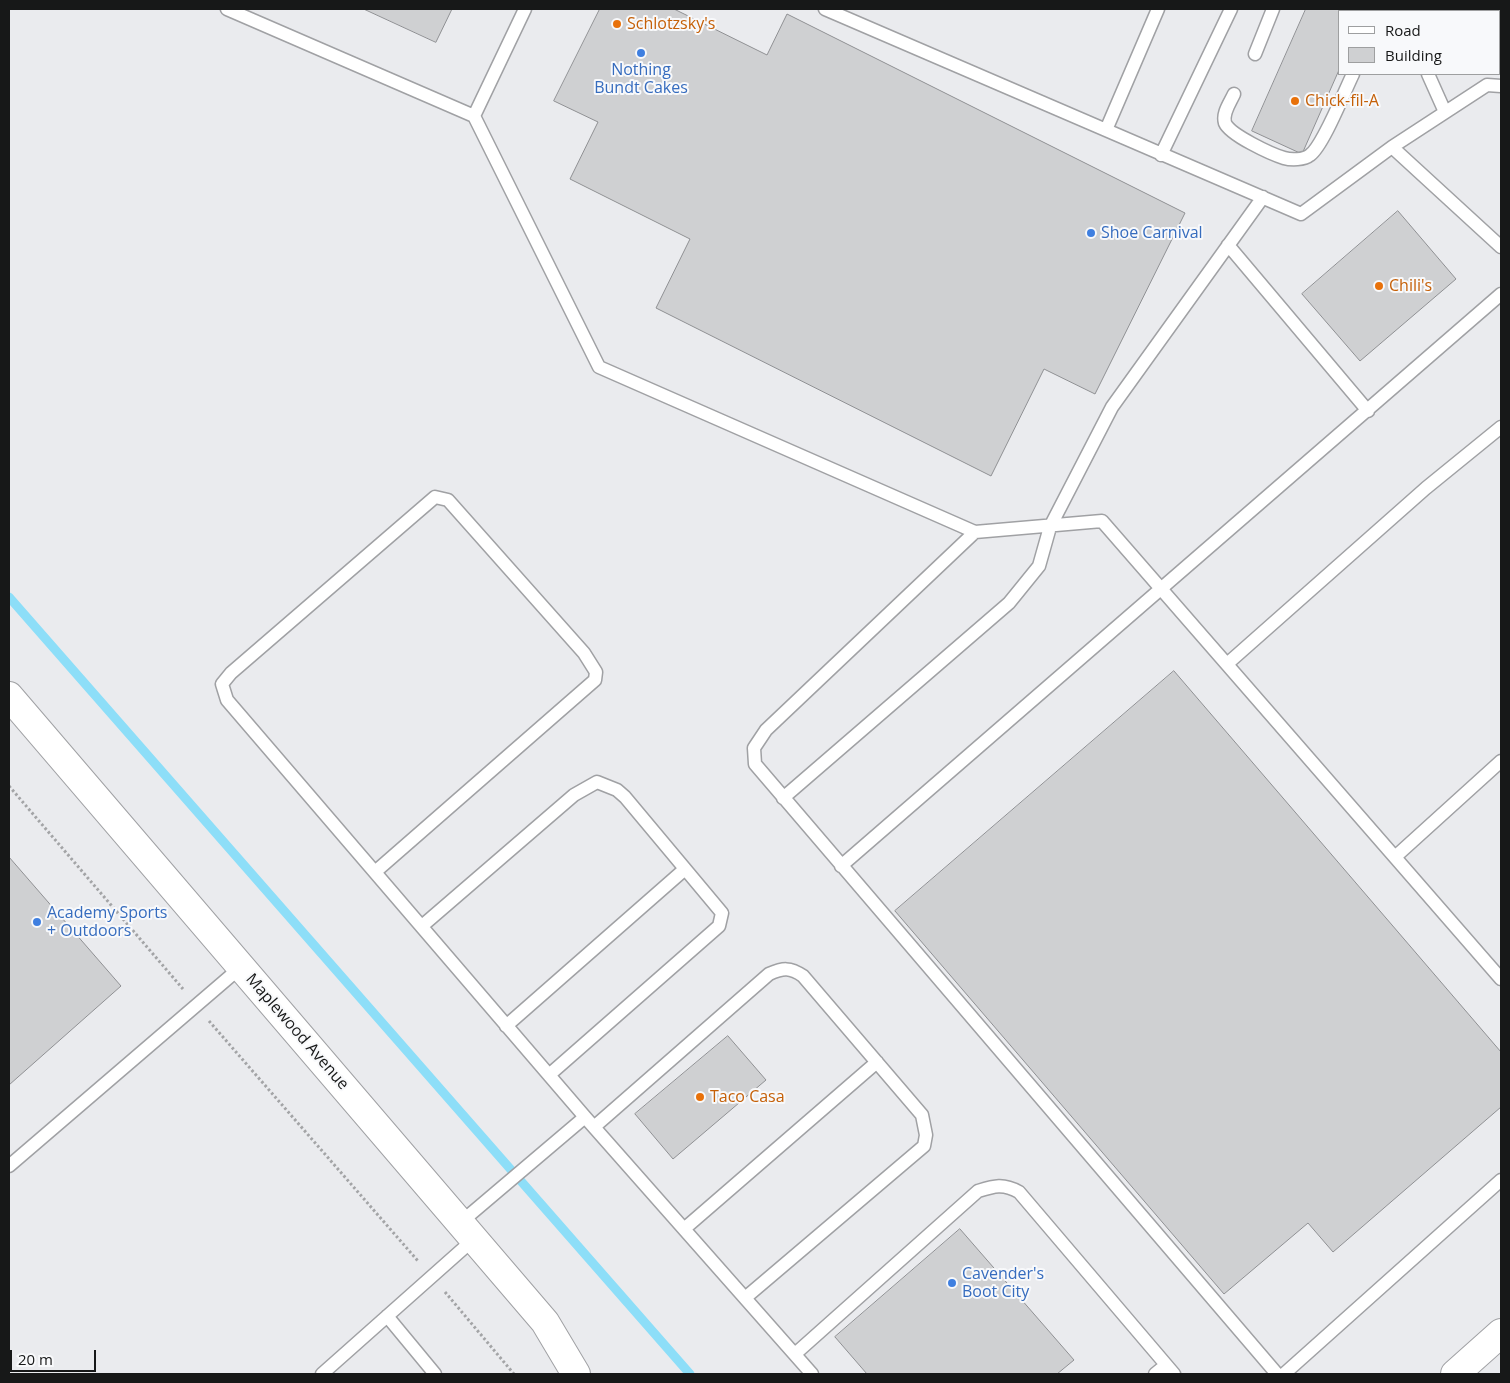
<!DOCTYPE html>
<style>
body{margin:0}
#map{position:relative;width:1510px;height:1383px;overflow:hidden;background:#eaebee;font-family:"Open Sans",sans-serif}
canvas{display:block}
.frame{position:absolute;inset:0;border:10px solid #171818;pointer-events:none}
.legend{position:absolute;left:1338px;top:10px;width:162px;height:65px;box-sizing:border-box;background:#f8f9fb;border:1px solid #9e9fa0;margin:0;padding:6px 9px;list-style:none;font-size:15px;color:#171818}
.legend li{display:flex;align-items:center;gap:10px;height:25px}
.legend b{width:25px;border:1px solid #9e9fa0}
.scale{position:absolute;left:10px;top:1350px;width:86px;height:22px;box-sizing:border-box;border:2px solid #171818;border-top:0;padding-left:6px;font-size:15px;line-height:18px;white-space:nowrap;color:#171818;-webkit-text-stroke:4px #f8f9fb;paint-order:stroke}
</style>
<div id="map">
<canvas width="1510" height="1383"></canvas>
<div class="frame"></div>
<ul class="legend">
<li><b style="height:6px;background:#fff"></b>Road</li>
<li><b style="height:14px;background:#cfd0d2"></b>Building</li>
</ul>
<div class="scale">20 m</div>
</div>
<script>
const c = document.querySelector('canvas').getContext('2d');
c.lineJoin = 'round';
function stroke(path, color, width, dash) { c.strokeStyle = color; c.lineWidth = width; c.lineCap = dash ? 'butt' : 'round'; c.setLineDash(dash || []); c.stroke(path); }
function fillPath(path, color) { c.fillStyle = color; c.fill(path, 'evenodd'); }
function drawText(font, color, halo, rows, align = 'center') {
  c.font = font + ' "Open Sans",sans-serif'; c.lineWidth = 4; c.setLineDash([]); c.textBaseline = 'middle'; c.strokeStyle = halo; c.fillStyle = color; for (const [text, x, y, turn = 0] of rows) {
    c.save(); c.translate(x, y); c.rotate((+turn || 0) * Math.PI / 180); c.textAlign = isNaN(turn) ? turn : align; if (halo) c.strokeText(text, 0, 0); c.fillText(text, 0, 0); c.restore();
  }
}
stroke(new Path2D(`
 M 9,597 L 690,1374`), '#8ddef8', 9);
const building = new Path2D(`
 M 364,9 L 452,9 L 436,42 Z
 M 600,9 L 674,9 L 767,55 L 787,14 L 1185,213 L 1095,394 L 1044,369 L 991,476 L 656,308 L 690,239 L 570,179 L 598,122 L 554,101 Z
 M 1306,9 L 1341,9 L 1339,11 L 1339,70 L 1302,154 L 1252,131 Z
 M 1398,211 L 1456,279 L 1360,361 L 1302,294 Z
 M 1174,671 L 1501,1052 L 1501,1107 L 1333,1252 L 1308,1223 L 1224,1294 L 895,911 Z
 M 9,857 L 121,986 L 9,1085 Z
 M 728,1036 L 766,1080 L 673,1159 L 635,1114 Z
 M 960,1229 L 1074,1360 L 1057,1374 L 867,1374 L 835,1337 Z`);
fillPath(building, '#cfd0d2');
stroke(building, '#8f9093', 1);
const lane = new Path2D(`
 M 227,9 L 474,116 L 599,367 L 975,532 L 1102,521 L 1501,979
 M 825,9 L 1301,214 L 1392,147 L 1487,85 L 1501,86
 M 1402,9 L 1403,11
 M 1255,54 L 1273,9
 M 1428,74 L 1445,112
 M 1234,94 C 1230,103 1222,113 1225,123 C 1230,135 1271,154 1284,158 C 1291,160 1304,160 1310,155 C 1323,146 1345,90 1353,74
 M 474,116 L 525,9
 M 1106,130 L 1158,9
 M 1392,147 L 1501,247
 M 1161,155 L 1231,9
 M 1228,245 L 1368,411
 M 975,532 L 766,730 L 754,748 L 755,764 L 1277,1374
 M 1227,664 L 1426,488 L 1501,427
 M 783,798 L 1009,603 L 1039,566 L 1050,527 L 1112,407 L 1263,197
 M 1395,857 L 1501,761
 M 841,866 L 1501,294
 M 375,872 L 595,680 L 596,672 L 584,653 L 448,500 L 435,497 L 231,673 L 222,684 L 227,700 L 585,1117 L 812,1374
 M 422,926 L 574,795 L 597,782 L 617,790 L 625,797 L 722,913 L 719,926 L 549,1075
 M 506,1026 L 685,869
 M 594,1127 L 769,974 C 783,968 790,967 803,976 L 922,1115 L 926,1135 L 924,1146 L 745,1298
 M 9,1166 L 241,967
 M 460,1223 L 585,1117
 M 684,1229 L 877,1062
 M 387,1316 L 435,1374
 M 795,1354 L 978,1191 C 994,1186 1003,1183 1019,1192 L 1174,1374
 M 322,1374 L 474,1239
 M 1155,1374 L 1166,1365
 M 1284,1374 L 1501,1180`);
const secondary = new Path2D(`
 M 1475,9 L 1476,11
 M 1499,48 L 1501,52
 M 9,696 L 545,1322 L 576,1374
 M 1455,1374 L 1501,1333`);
stroke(lane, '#a0a1a4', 15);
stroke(secondary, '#a0a1a4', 30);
stroke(new Path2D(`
 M 9,786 L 183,989
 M 209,1021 L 418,1261
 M 445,1292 L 514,1374`), '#a3a4a6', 3, [2.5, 2.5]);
stroke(lane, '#fff', 12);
stroke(secondary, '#fff', 28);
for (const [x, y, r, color] of [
 [617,24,5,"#e8710a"],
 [641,53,5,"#3f7fe0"],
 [1295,101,5,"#e8710a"],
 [1091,233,5,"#3f7fe0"],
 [1379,286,5,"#e8710a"],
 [37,922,5,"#3f7fe0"],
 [700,1097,5,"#e8710a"],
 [952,1283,5,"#3f7fe0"]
]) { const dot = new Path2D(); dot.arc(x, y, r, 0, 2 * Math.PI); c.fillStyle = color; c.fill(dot); stroke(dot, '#f8f9fb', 2); }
drawText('16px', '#c56008', '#f8f9fb', [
 ["Schlotzsky's",627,24],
 ["Chick-fil-A",1305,101],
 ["Chili's",1389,286],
 ["Taco Casa",710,1097]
], 'left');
drawText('16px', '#366cbe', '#f8f9fb', [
 ["Nothing",641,70,"center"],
 ["Bundt Cakes",641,88,"center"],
 ["Shoe Carnival",1101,233],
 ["Academy Sports",47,913],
 ["+ Outdoors",47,931],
 ["Cavender's",962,1274],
 ["Boot City",962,1292]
], 'left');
drawText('16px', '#171818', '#f8f9fb', [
 ["Maplewood Avenue",297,1032,49]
]);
</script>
